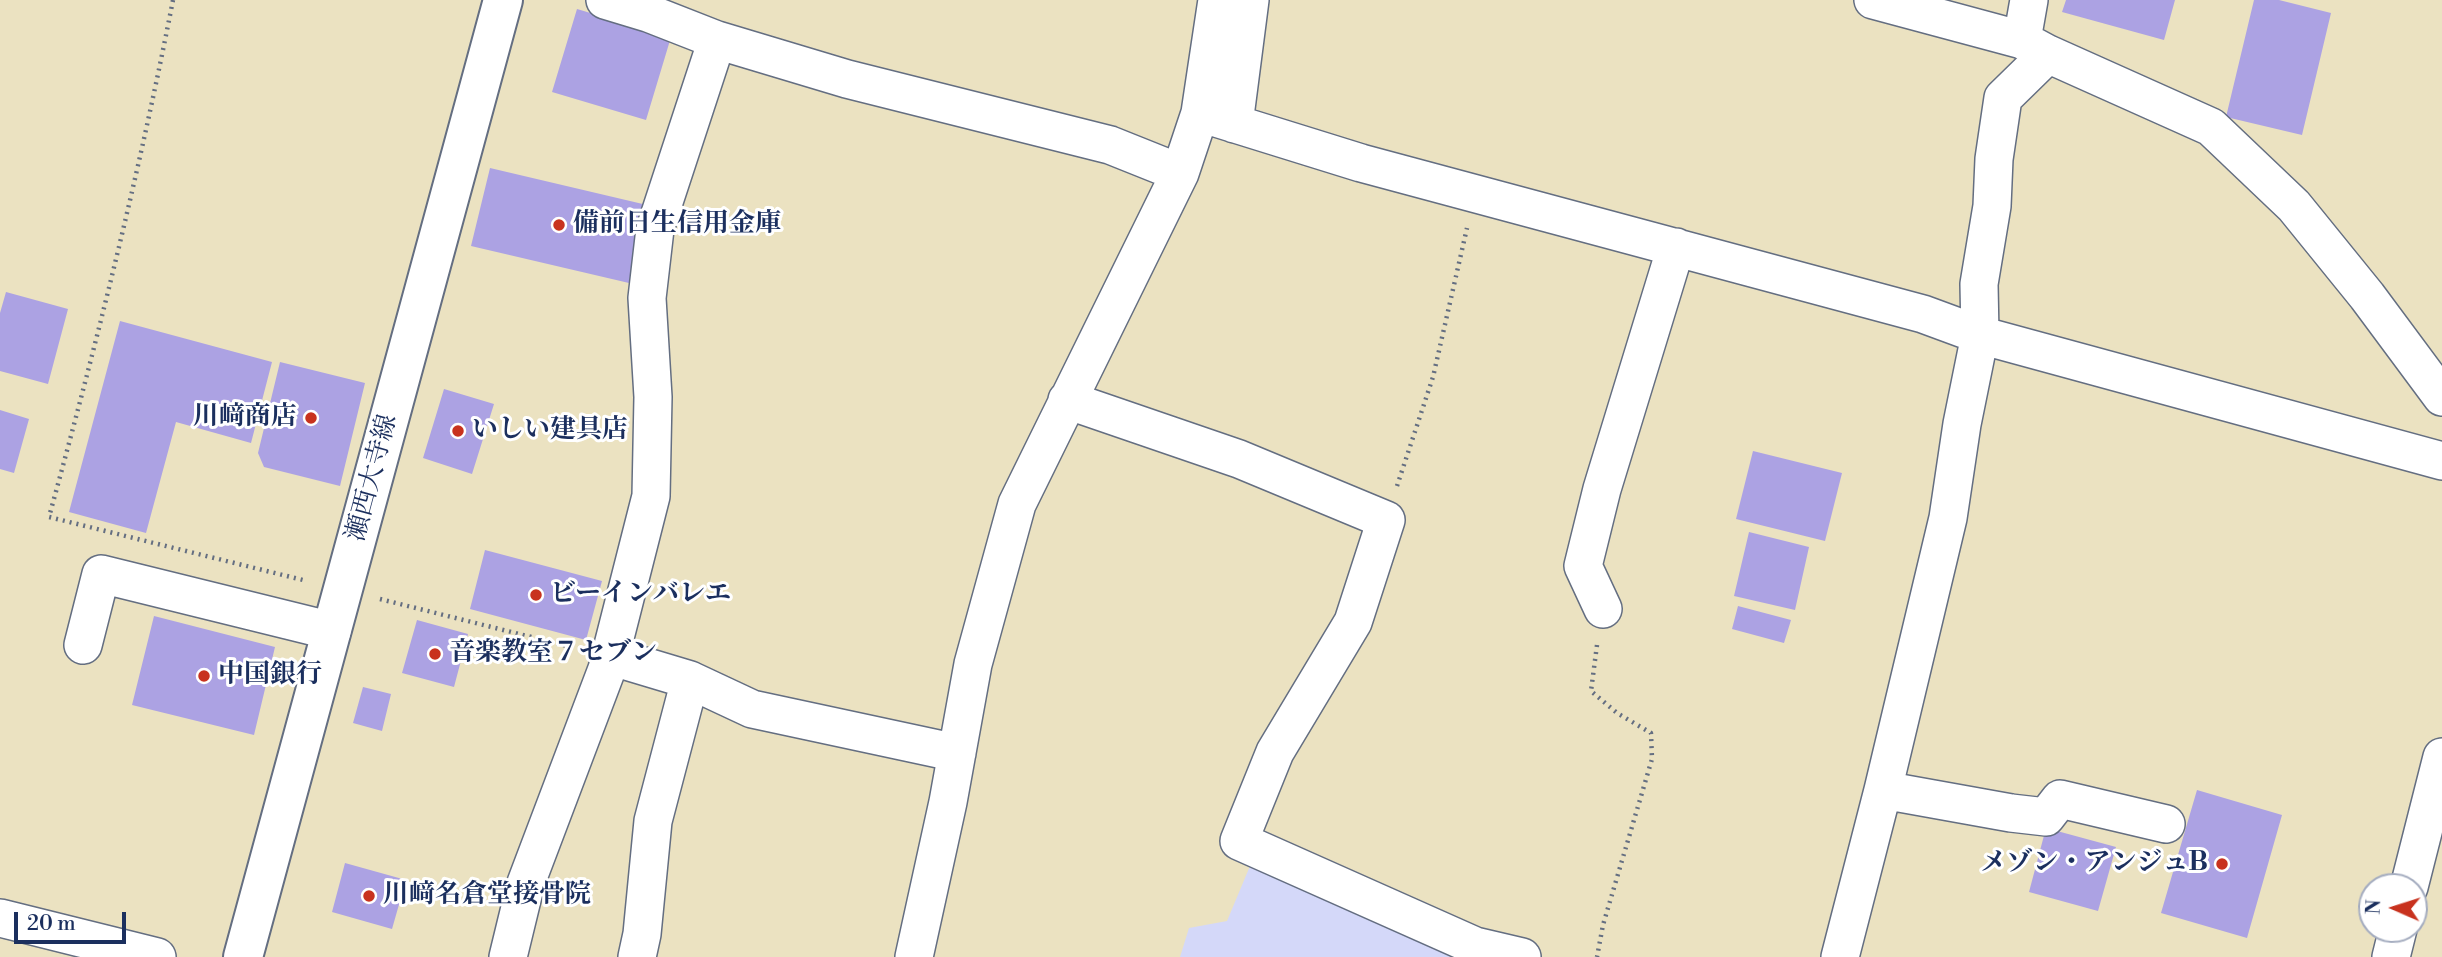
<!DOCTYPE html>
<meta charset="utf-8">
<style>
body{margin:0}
#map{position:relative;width:2442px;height:957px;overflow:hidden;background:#ebe2c1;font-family:"Libre Bodoni",serif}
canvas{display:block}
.north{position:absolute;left:2358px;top:873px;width:70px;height:70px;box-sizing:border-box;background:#fff;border:2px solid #a4acbf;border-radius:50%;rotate:273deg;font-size:19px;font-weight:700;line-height:28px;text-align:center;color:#1b2f5e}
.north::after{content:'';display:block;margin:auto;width:24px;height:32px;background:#c8321e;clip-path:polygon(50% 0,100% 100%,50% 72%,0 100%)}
.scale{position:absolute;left:14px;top:912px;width:112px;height:32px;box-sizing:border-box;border:4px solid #1b2f5e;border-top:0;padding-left:9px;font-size:21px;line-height:24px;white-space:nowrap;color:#1b2f5e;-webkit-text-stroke:5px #fff;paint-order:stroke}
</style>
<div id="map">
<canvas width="2442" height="957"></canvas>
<div class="north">N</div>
<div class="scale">20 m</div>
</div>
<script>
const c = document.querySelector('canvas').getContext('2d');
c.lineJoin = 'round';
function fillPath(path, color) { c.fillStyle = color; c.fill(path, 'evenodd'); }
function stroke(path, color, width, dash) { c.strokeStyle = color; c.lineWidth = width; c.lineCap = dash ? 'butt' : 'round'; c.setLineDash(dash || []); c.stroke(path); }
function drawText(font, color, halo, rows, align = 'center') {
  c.font = font + ' "Libre Bodoni","Noto Serif JP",serif'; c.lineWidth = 6; c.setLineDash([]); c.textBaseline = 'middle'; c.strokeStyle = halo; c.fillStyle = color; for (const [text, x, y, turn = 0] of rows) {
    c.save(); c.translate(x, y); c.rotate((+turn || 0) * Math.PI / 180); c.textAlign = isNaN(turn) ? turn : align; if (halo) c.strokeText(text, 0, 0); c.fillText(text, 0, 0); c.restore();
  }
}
fillPath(new Path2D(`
 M 1250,866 L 1473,957 L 1180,957 L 1189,928 L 1227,921 Z`), '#d4d8f9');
fillPath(new Path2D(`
 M 2066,0 L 2175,0 L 2164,40 L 2062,12 Z
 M 2254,0 L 2279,0 L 2331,13 L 2302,135 L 2226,117 Z
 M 577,9 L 671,37 L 646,120 L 552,92 Z
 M 490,168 L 647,205 L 629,283 L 471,246 Z
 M 6,292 L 68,309 L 48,384 L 0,371 L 0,313 Z
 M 120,321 L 272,362 L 251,443 L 176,422 L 146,533 L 69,512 Z
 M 280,362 L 365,383 L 340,486 L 264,467 L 258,453 Z
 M 444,389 L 494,404 L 472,474 L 423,458 Z
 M 0,410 L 29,419 L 14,473 L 0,469 Z
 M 1753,451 L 1842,473 L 1825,541 L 1736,519 Z
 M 1749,532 L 1809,547 L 1795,610 L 1734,596 Z
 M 485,550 L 602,581 L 586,640 L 470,609 Z
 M 1738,606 L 1791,620 L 1784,643 L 1732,629 Z
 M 154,616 L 275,647 L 254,735 L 132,705 Z
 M 417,620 L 468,634 L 454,687 L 402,673 Z
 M 363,687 L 391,694 L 382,731 L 353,723 Z
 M 2197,790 L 2282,815 L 2247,938 L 2161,913 Z
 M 2046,828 L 2116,847 L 2098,911 L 2029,892 Z
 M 345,863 L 406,880 L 392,929 L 332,912 Z`), '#aca2e3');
const minor = new Path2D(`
 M 605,0 L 648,13 L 717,40 L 847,79 L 1110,145 L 1180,173
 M 1873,0 L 2022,40 L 2048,54 L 2211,127 L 2294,206 L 2367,296 L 2442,397
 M 2022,40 L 2029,0
 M 1200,113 L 1361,163 L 1923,314 L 1980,335 L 2442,461
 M 1234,124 L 1250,0
 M 1067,400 L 1239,459 L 1386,520 L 1353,622 L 1275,752 L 1239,841 L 1475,946 L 1522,957
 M 1603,609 L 1583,566 L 1602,489 L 1676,247
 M 83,645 L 101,574 L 332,631
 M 610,656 L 690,680 L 653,821 L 642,934 L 637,957
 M 690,680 L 752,709 L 957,753
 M 1883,790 L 2011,813 L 2046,817 L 2060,799 L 2166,824
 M 2409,887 L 2442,757
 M 0,918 L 157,957
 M 508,957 L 526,883 L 607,669 L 651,496 L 653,397 L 647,298 L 655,229 L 717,40
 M 914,957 L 948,802 L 973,664 L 1017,504 L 1180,173 L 1200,113 L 1217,0
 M 1840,957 L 1883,790 L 1948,518 L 1962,424 L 1980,335 L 1979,284 L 1992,206 L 1994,159 L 2003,98 L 2048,54
 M 2391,957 L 2398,929`);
const major = new Path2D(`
 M 243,957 L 503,0`);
stroke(minor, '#646e81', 40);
stroke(major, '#646e81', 42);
stroke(new Path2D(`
 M 173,0 C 139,174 96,346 49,517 L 307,581
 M 1397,486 L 1433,377 L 1467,228
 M 380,599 L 575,648
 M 1597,645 L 1591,691 L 1617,713 L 1651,733 L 1652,759 L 1603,925 L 1597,957`), '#646e81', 4.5, [2, 5]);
stroke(minor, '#fff', 37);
stroke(major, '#fff', 38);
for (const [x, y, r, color] of [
 [559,225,7,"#c8321e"],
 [311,418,7,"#c8321e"],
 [458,431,7,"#c8321e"],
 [536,595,7,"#c8321e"],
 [435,654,7,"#c8321e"],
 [204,676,7,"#c8321e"],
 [2222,864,7,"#c8321e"],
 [369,896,7,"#c8321e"]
]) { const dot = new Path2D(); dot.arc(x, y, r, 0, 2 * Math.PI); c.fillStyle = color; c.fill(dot); stroke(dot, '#fff', 2.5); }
drawText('bold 26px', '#1b2f5e', '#fff', [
 ["備前日生信用金庫",573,225],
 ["川﨑商店",297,418,"right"],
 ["いしい建具店",472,431],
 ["ビーインバレエ",550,595],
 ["音楽教室７セブン",449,654],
 ["中国銀行",218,676],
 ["メゾン・アンジュB",2208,864,"right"],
 ["川﨑名倉堂接骨院",383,896]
], 'left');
drawText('26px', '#1b2f5e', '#fff', [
 ["瀬西大寺線",373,478,-75]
]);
</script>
